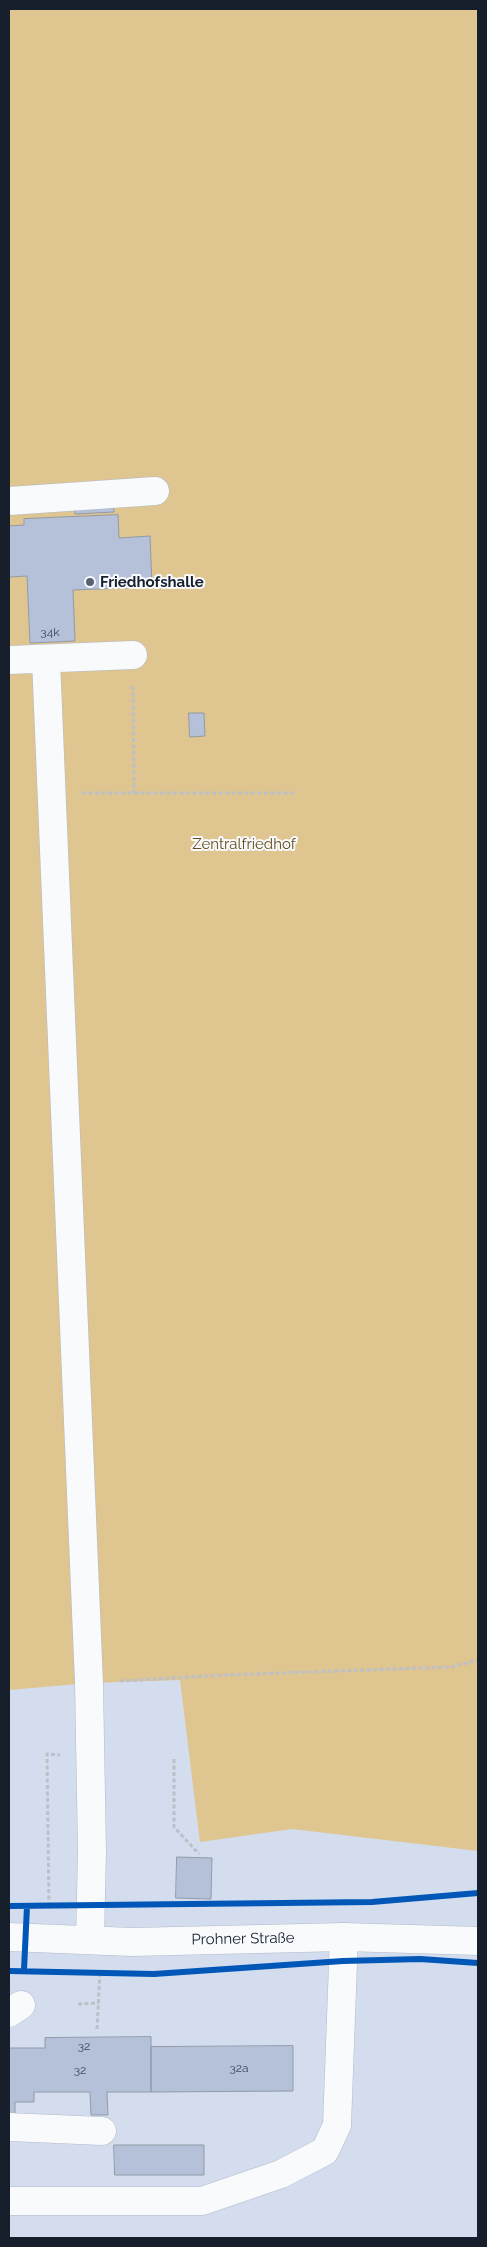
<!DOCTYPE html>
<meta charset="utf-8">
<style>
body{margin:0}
#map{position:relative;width:487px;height:2247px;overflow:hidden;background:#d3ddee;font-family:Raleway,sans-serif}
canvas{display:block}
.frame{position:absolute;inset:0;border:10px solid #171f2d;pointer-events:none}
</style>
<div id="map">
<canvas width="487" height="2247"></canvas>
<div class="frame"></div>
</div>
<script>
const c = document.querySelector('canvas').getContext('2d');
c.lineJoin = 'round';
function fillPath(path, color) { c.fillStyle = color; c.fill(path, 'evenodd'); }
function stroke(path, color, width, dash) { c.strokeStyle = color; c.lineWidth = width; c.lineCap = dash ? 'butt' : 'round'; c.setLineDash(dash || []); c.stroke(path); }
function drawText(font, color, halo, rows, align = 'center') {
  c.font = font + ' Raleway,sans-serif'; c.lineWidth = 4; c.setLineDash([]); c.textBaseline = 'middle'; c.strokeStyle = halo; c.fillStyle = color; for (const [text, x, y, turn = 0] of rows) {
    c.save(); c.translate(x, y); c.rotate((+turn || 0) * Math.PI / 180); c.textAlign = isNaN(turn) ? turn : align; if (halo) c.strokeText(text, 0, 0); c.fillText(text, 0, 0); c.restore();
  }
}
fillPath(new Path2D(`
 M 9,9 L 478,9 L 478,1851 L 292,1829 L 200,1842 L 180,1680 L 89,1683 L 9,1690 Z`), '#dfc590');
const building = new Path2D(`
 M 113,498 L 114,512 L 75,514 L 75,501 Z
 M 118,515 L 119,538 L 150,536 L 152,587 L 73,590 L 75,641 L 30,643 L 27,576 L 9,577 L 9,526 L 24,525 L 24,519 Z
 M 189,713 L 204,713 L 205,736 L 190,737 Z
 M 177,1857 L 212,1858 L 211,1899 L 176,1898 Z
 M 151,2037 L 151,2092 L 107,2092 L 108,2115 L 91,2115 L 90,2092 L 34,2092 L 34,2102 L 15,2102 L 15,2114 L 9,2114 L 9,2048 L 45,2048 L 45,2038 Z
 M 293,2046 L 293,2091 L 151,2092 L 151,2047 Z
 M 114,2145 L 204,2145 L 204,2175 L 115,2175 Z`);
fillPath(building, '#b4c1d8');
stroke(building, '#929aa8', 1);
const minor = new Path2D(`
 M 9,501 L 155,491
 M 9,660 L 133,655
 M 46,660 L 89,1683 L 92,1851 L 90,1940
 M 9,2013 L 21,2005
 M 9,2127 L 102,2131
 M 9,2201 L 202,2201 L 281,2174 L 325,2151 L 337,2125 L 344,1937`);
const major = new Path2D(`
 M 9,1937 L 132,1942 L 344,1937 L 478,1941`);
stroke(minor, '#b2bac9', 29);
stroke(major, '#b2bac9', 29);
stroke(new Path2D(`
 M 133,686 L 134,793
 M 82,793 L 294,793
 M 120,1681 L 225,1675 L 451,1667 L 478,1660
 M 174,1759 L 174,1827 L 199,1854
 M 49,1906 L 47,1754 L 60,1755
 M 78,2004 L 99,2003
 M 97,2029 L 100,1972`), '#bcc0c7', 3, [4, 2.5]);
stroke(minor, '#f8fafc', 28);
stroke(major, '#f8fafc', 28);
stroke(new Path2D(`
 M 9,1906 L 372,1902 L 478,1893
 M 24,1970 L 27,1906
 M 9,1971 L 154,1974 L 343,1961 L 420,1959 L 478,1963`), '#0057b8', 6);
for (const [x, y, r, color] of [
 [90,582,5,"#596271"]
]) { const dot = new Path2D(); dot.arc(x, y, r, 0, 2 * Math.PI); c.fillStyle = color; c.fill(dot); stroke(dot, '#f8fafe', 2); }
drawText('12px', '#3e4858', null, [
 ["34k",50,632],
 ["32",84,2046],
 ["32a",239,2068],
 ["32",80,2070]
]);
drawText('bold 15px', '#171f2d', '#f8fafe', [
 ["Friedhofshalle",100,582]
], 'left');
drawText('15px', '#654c18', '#f8fafe', [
 ["Zentralfriedhof",244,844]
]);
drawText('15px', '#171f2d', '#f8fafe', [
 ["Prohner Straße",243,1939,-1]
]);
</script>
